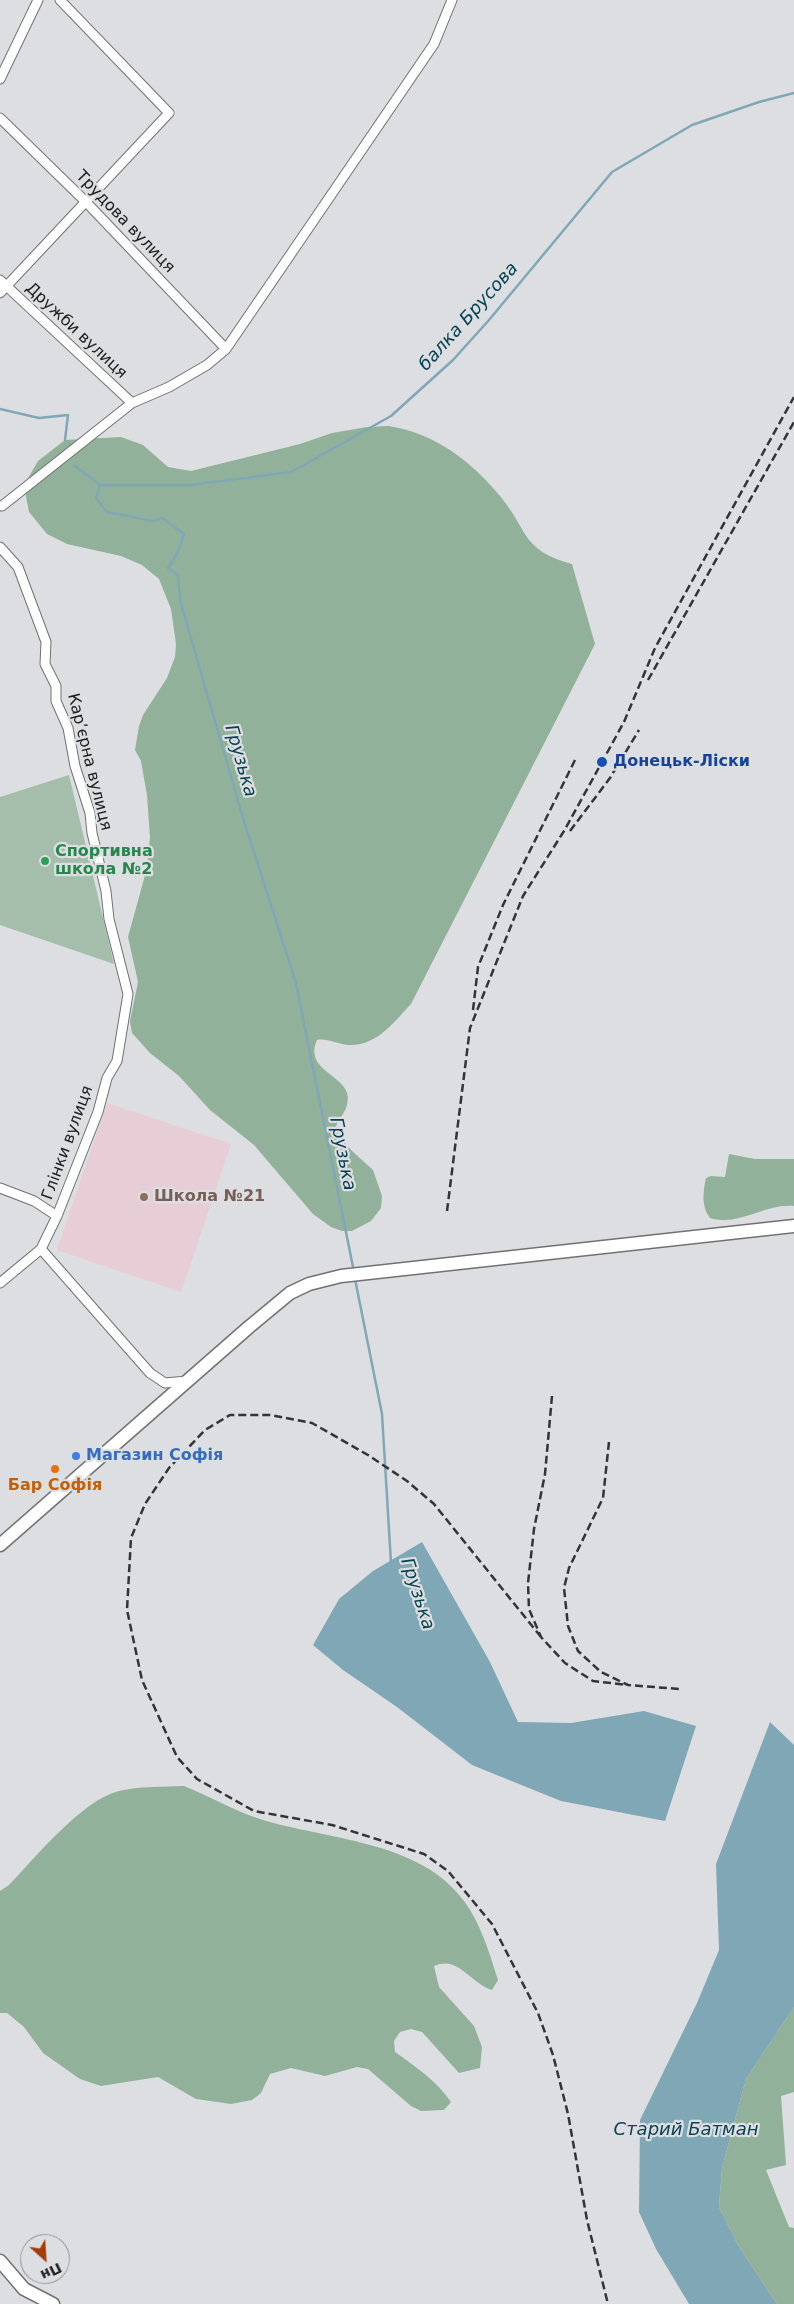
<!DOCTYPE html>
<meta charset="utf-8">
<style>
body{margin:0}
#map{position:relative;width:794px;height:2304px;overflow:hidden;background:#dddee1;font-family:"DejaVu Sans",sans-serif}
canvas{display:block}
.north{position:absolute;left:20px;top:2234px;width:50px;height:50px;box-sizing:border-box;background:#dddee1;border:1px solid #919294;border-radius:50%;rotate:154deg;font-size:14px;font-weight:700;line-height:20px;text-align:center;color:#202021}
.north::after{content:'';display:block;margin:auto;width:18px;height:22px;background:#a23e0c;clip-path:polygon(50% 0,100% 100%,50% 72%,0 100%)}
</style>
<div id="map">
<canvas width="794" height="2304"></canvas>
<div class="north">Пн</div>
</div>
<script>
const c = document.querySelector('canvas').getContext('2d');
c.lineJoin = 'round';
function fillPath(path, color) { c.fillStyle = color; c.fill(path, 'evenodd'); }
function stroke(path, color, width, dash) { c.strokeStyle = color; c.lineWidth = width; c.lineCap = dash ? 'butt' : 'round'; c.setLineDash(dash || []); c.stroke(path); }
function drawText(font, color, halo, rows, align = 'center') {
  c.font = font + ' "DejaVu Sans",sans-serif'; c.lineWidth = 4.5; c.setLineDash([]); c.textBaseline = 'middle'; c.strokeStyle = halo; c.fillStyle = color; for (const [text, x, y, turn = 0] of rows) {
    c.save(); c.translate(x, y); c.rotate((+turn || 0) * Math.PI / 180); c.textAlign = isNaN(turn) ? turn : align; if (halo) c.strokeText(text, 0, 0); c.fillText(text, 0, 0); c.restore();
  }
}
fillPath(new Path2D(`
 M 107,1103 L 231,1144 L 181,1292 L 57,1250 Z`), '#e6cdd6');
fillPath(new Path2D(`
 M 69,775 L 114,964 L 0,925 L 0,797 Z`), '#a4beab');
fillPath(new Path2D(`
 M 389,426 C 436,434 470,460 500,496 C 529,531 521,550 572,564 L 595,644 L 411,1004 C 394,1022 376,1047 348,1045 C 337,1044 327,1038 317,1040 C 302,1074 356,1075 347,1105 C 345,1112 339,1120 336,1126 L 339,1136 L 351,1150 L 373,1170 L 382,1196 L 381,1208 L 371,1221 L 352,1231 L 342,1231 L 331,1227 L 313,1214 L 254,1145 L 210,1110 L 179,1076 L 150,1053 L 132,1033 L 130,1021 L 138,982 L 128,937 L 147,868 L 150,837 L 147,795 L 141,761 L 135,750 L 139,726 L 143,715 L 167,678 L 175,657 L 176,644 L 171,609 L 159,579 L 142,565 L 121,556 L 67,544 L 47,534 L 29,512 L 25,491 L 27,480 L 38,461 L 65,440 L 121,437 L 143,445 L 168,467 L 191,471 L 300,444 L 332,433 L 367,427 Z
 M 729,1154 L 755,1159 L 794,1159 L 794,1206 C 765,1203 739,1227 710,1218 C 701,1206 703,1192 706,1178 L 711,1176 L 725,1177 Z
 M 184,1786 C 209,1796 235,1811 260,1819 C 326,1840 420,1840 464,1901 C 481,1924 489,1952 498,1980 L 492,1990 C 469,1982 458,1955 434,1966 L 439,1987 L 474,2026 L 482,2047 L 480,2068 L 459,2073 L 422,2032 L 411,2029 L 400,2032 L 394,2041 L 395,2052 C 416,2067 437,2081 451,2102 L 444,2110 L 421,2111 L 411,2106 L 368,2069 L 357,2067 L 325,2076 L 291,2068 L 270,2074 L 261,2093 L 252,2100 L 231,2104 L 196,2099 L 158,2077 L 101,2086 L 80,2079 L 43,2053 L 24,2027 L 7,2013 L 0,2013 L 0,1891 L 9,1885 C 36,1857 82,1800 119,1791 C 139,1786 163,1787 184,1786 Z
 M 794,2007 L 794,2092 L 781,2096 L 786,2165 L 766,2170 L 789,2227 L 794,2228 L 794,2304 L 777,2304 L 738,2245 L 719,2207 L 722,2168 L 746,2079 Z`), '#92b19a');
fillPath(new Path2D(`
 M 422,1542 L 490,1662 L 518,1722 L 571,1723 L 644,1711 L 696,1726 L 665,1821 L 561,1801 L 472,1765 L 397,1707 L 343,1670 L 313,1645 L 339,1599 L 373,1571 Z
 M 770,1722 L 794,1745 L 794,2007 L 746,2079 L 722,2168 L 719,2207 L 738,2245 L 777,2304 L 689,2304 L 656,2249 L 639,2212 L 640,2120 L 697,2003 L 719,1950 L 716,1864 Z`), '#80a7b6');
stroke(new Path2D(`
 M 0,409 L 39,418 L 68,415 L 65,440
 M 75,466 L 100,485 L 96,498 L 107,512 L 153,521 L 162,518 L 184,534 L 177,554 L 168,568 L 178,575 L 180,600 L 243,818 L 296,983 L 354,1272
 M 100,485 L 191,485 L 291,472 L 359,434 L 391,416 L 453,360 L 489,320 L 612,172 L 692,125 L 759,102 L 794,93
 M 355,1279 L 382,1414 L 391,1563`), '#80a7b6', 2.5);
const street = new Path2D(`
 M 0,79 L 38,0
 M 0,118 L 86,202 L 226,349
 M 0,280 L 132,403
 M 0,293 L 169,113 L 60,0
 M 2,506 L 132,403 L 169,387 L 207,365 L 226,349 L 434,44 L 452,0
 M 0,547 L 18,567 L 46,642 L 45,664 L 56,686 L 56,701 L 68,728 L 75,766 L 90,813 L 92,833 L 106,891 L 109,919 L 128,994 L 117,1061 L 107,1078 L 98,1112 L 57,1216 L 41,1249 L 0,1283
 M 0,1188 L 34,1201 L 57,1216
 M 41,1249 L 150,1373 L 165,1383 L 187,1381`);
const secondary = new Path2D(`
 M 0,1545 L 249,1327 L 290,1293 L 309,1284 L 341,1276 L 794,1226
 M 0,2261 L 24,2289 L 53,2304`);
stroke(street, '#707173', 11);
stroke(secondary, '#707173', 15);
stroke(street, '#fff', 9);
stroke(secondary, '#fff', 12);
stroke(new Path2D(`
 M 648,680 L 794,422
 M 570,831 L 610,778 L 639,730
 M 473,1010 L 478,967 L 503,905 L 576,758
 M 447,1211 L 470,1028 L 523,896 L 564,831 L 624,722 L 655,648 L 794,397
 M 552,1396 L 545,1474 L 534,1529 L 528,1583 L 529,1609 L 541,1637 L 565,1663 L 593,1681 L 628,1685
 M 609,1442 L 603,1498 L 569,1568 L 564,1588 L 568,1626 L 578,1651 L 601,1672 L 628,1685 L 679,1689
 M 541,1637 L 434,1504 L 407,1481 L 368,1455 L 312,1423 L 270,1415 L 230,1415 L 205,1430 L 169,1468 L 145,1504 L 131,1538 L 127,1610 L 142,1680 L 177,1757 L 197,1779 L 254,1811 L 332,1825 L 424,1854 L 448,1871 L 492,1924 L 538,2013 L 553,2055 L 568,2114 L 587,2220 L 608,2304`), '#343436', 2.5, [8, 4]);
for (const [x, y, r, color] of [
 [602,762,6,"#1a4fb4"],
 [45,861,5,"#2e9e5b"],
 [144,1197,5,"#8d6e63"],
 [76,1456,5,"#3f7fe0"],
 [55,1469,5,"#e8710a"]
]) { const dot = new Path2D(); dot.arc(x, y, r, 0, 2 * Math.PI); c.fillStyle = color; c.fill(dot); stroke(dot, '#dddee1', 2); }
drawText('16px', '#202021', '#dddee1', [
 ["Трудова вулиця",125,222,46],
 ["Дружби вулиця",76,331,43],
 ["Кар’єрна вулиця",89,762,76],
 ["Глінки вулиця",68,1143,-70]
]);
drawText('bold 16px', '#164399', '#dddee1', [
 ["Донецьк-Ліски",613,762]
], 'left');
drawText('bold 16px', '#27864d', '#dddee1', [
 ["Спортивна",55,852],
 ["школа №2",55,870]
], 'left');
drawText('bold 16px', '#785e54', '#dddee1', [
 ["Школа №21",154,1197]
], 'left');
drawText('bold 16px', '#366cbe', '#dddee1', [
 ["Магазин Софія",86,1456]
], 'left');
drawText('bold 16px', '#c56008', '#dddee1', [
 ["Бар Софія",55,1486]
]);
drawText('italic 18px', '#084253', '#dddee1', [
 ["балка Брусова",469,317,-48],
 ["Грузька",240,761,74],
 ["Грузька",342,1154,79],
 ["Грузька",417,1594,72],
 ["Старий Батман",686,2130]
]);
</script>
